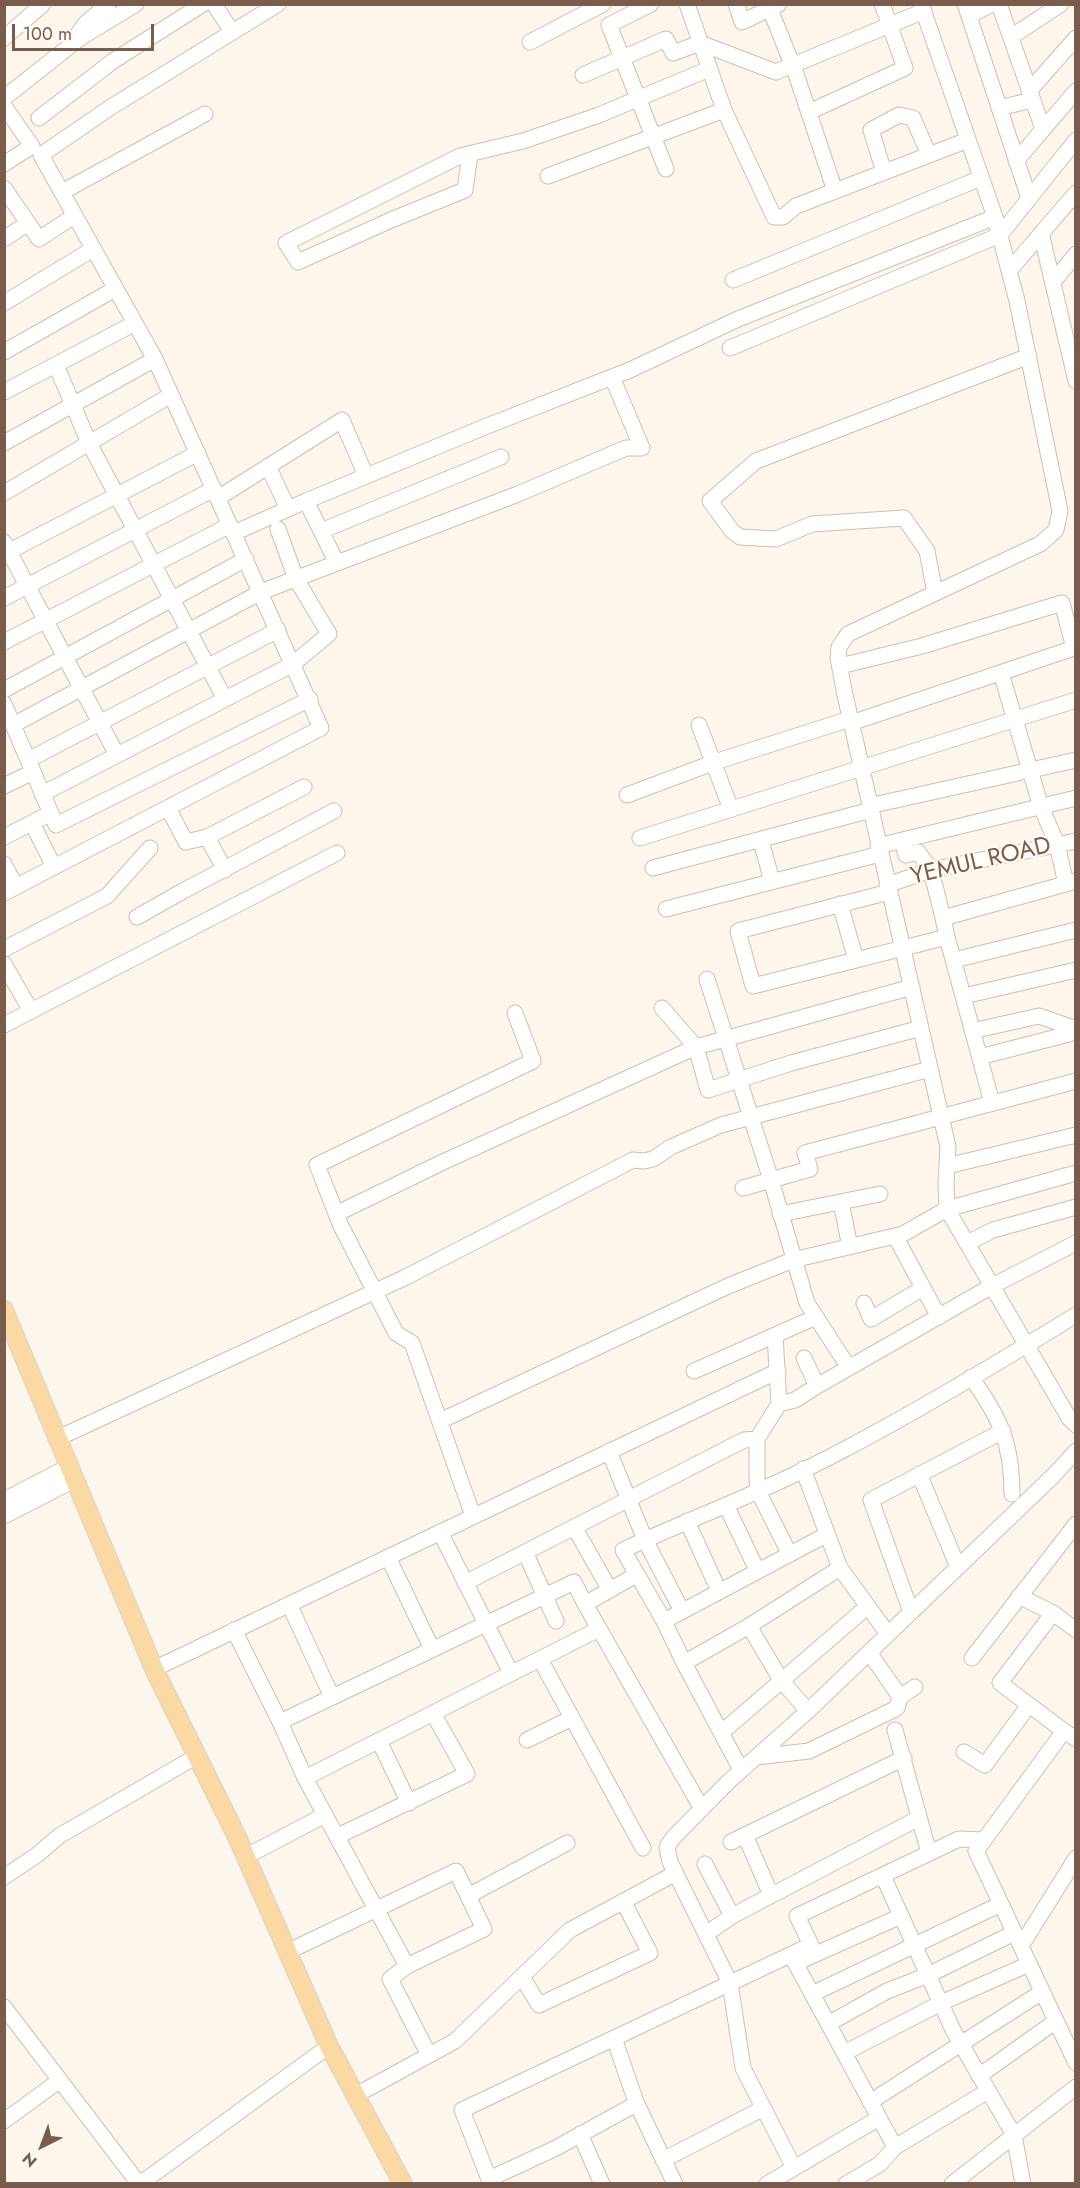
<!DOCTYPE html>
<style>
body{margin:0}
#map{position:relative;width:1080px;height:2188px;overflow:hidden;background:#fdf6ec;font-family:Jost,sans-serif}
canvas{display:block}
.frame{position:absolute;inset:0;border:6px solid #7a5c4d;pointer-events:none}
.north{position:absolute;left:12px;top:2116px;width:60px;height:60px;-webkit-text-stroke:4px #fffaf3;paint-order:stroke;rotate:222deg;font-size:16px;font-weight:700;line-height:24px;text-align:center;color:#7a5c4d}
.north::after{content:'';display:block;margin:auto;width:21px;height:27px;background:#7a5c4d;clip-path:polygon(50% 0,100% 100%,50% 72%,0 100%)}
.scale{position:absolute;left:12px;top:24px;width:142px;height:27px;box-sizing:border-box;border:3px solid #7a5c4d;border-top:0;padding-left:8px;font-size:18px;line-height:21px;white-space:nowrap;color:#7a5c4d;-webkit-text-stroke:4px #fffaf3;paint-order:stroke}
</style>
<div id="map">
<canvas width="1080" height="2188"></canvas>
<div class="frame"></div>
<div class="north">N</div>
<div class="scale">100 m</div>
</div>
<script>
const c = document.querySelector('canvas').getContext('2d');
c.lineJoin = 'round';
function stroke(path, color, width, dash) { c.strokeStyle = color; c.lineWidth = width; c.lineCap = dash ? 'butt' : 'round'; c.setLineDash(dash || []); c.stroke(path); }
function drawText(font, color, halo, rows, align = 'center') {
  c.font = font + ' Jost,sans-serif'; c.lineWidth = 4.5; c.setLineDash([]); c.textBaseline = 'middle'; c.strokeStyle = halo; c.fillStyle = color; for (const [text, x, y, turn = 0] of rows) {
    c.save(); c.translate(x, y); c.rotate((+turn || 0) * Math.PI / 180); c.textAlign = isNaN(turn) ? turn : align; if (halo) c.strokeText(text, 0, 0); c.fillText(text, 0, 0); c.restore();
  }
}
const minor = new Path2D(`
 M 214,4 L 232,32
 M 651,4 L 609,25 L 666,169
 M 687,4 L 724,110 L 774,217 L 783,217 L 796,206 L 968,140
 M 736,4 L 742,22 L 779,4
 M 768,4 L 796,74 L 835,191
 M 921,4 L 995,217 L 1017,301 L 1060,511 L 1056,530 L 1040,544 L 848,634 L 839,647 L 838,658 L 845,695 L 948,1147 L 946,1184 L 947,1209 L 1069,1418 L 1076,1425
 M 965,4 L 1029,198
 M 999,4 L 1043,129
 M 969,16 L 992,4
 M 78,34 L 85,24 L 108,4
 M 1011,37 L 1061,4
 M 4,38 L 43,4
 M 530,42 L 603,4
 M 583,75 L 666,39 L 673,53 L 700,43 L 776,72 L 924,11
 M 1029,91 L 1076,38
 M 4,98 L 80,38 L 136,4
 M 4,106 L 32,146 L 4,164
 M 999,108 L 1032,100
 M 809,112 L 905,68 L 882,4
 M 39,118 L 113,61 L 203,4
 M 470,154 L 465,190 L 391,220 L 298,262 L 286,243 L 460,156 L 523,141 L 599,115 L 709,69
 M 1016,161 L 1076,91
 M 884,172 L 871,130 L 899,115 L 913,118 L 929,155
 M 548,176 L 724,110
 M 4,188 L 39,239 L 74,216
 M 62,192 L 205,114
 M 1041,233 L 1076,381
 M 4,239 L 28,223
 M 1009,271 L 1076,193
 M 733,280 L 981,178
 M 1053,282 L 1076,254
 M 4,303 L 93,249
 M 730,348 L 1000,235 L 1076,140
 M 4,352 L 115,289
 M 56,365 L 89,443 L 225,699
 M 4,392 L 135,323
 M 4,443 L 155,359
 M 268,466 L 288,509
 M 4,493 L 171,395
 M 218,498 L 342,420 L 366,476
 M 306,501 L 482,428 L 630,370 L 738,319 L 995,217
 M 321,531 L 501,457
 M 234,533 L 306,501 L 337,563
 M 4,542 L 117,755
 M 4,554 L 198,453
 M 935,593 L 927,551 L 904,518 L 812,524 L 776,539 L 740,537 L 732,531 L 710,501 L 756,461 L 1029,356
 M 4,598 L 214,489
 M 4,642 L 230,525
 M 840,666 L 922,646 L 1062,603 L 1074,648 L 851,723
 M 1001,673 L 1041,807 L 1057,844 L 1066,884
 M 4,690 L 246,559
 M 4,704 L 56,825 L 310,699
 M 13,725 L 261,592 L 518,494 L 626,448 L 642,448 L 612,377
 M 699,725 L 731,809
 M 28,760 L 278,630
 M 4,786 L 33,772
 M 42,794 L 293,664 L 329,634 L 296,579 L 278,529
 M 627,795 L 718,761 L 850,719
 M 869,806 L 1076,760
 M 168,808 L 186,842 L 207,837 L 304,787
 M 32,823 L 54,867
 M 4,837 L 51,813
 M 207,837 L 225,870
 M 640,838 L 1076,700
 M 902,840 L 906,855 L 918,852 L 931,870 L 943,918
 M 761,841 L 772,881
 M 878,846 L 1076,798
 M 4,864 L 16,887
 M 653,868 L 871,810
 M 887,885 L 931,870 L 1076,841
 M 889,892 L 738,931 L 753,986 L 947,937 L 943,918 L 1076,881
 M 4,893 L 321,728 L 155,359 L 41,155 L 111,107 L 278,4
 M 840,904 L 856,960
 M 666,909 L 880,854
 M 137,917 L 183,891 L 334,811
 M 947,937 L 992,1103
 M 4,949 L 107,896 L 150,848
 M 954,960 L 1076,930
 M 4,964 L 31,1011
 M 707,979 L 771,1180 L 807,1303 L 849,1368
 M 964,996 L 1076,970
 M 662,1008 L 696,1047 L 708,1090 L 791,1063 L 921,1028
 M 4,1025 L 337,853
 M 972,1031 L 1039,1016 L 1076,1029
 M 980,1057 L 1076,1032
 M 947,1166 L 1076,1135
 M 743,1188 L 810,1169 L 805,1153 L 1076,1081
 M 841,1202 L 850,1247
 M 336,1214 L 443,1162 L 696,1047 L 912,987
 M 780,1214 L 880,1194
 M 895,1236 L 939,1317
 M 967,1243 L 993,1230 L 1076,1207
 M 864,1303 L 871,1319 L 923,1288
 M 775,1335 L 779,1404 L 757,1439 L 757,1477 L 758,1491 L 789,1553
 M 804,1358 L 817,1386 L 992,1286 L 1076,1243
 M 694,1371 L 816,1317
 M 971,1377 C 1000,1418 1012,1443 1012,1494
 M 779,1404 L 795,1400 L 817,1386
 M 440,1421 L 728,1286 L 793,1260 L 903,1234 L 947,1209 L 1076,1173
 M 56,1439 L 404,1278 L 633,1160 L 644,1161 L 653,1159 L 671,1147 L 721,1125 L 930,1069
 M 609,1451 L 645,1540 L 682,1611
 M 803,1469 L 840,1568 L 888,1634
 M 919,1474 L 958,1567
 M 4,1500 L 68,1467
 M 726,1505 L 757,1570
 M 4,1516 L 74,1480
 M 473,1516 L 412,1343 L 396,1333 L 341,1226 L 317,1165 L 533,1061 L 515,1013
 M 687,1521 L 719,1591
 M 574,1527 L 610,1590
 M 440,1532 L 511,1673
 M 525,1552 L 556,1621
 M 388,1557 L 432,1649
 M 636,1575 L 585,1604 L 702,1809
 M 465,1583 L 744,1440 L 757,1439
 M 1019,1596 L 1053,1613
 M 289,1604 L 332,1697
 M 911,1612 L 871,1500 L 1003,1431
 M 664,1621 L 826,1535
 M 234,1630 L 280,1722 L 305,1778 L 407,1966 L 390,1979 L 429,2055
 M 869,1652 L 900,1697 L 915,1687
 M 972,1658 L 1076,1524
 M 540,1659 L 643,1848
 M 684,1663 L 749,1626
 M 154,1669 L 778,1371
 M 808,1711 L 781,1680 L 749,1626 L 840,1568
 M 280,1722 L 574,1582 L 585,1604
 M 895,1730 L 929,1853
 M 1064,1731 L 1000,1683 L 1053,1613 L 1076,1630
 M 721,1733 L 868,1606
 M 1076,1739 L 1064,1731 L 976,1851 L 1076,2063
 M 527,1740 L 572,1718
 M 379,1741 L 409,1803
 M 964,1752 L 985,1765 L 1029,1705
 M 756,1757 L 809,1751 L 897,1708 L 900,1697
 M 741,1770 L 684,1663 L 664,1621 L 623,1550 C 697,1516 775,1487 847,1448 C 925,1407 1001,1361 1076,1315
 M 305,1778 L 599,1629
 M 745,1835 L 771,1895
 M 338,1836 L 467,1774 L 433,1713
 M 731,1842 L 904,1758
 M 245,1857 L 325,1815
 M 705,1864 L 732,1916 L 919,1818
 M 883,1876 L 953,2030 L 1014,2135 L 1023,2184
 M 4,1877 L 37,1855 L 59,1836 L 197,1756
 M 468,1896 L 567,1843
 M 706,1934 L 732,1916
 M 1021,1946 L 1076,1858
 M 287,1952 L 456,1871 L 484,1929 L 407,1966
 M 791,1955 L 895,2147 L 988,2091
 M 796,1963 L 901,1916
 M 522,1977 L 539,2005 L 650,1953 L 623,1901
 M 812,1994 L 1001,1904
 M 4,2007 L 139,2184
 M 828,2024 L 887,1991 L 928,1975 L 1014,1933
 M 614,2038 L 636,2102 L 675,2184
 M 844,2053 L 941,2003 L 1029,1964
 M 979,2076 L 1056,2021
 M 356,2095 L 455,2041 L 570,1930 L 676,1873
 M 870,2102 L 1042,1992
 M 636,2104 L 554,2149 L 489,2179 L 462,2110 L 811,1945 L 797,1916 L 959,1839 L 984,1840
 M 4,2121 L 60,2080
 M 580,2134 L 602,2184
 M 663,2160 L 762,2109
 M 794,2168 L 743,2068 L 730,1983 L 670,1862 L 667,1847 L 673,1838 L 727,1783 L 808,1711 L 1053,1476 L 1076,1451
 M 140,2184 L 329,2046
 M 767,2184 L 879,2118
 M 846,2184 L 880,2164 L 895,2147
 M 952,2184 L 1076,2087`);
const major = new Path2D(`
 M 4,1310 L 154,1669 L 238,1839 L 329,2046 L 403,2184`);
stroke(minor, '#d1beb0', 17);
stroke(major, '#dad1cd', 20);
stroke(minor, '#fff', 15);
stroke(major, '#fbd9a5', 18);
drawText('24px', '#7a5c4d', '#fffaf3', [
 ["YEMUL ROAD",981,862,-13]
]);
</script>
